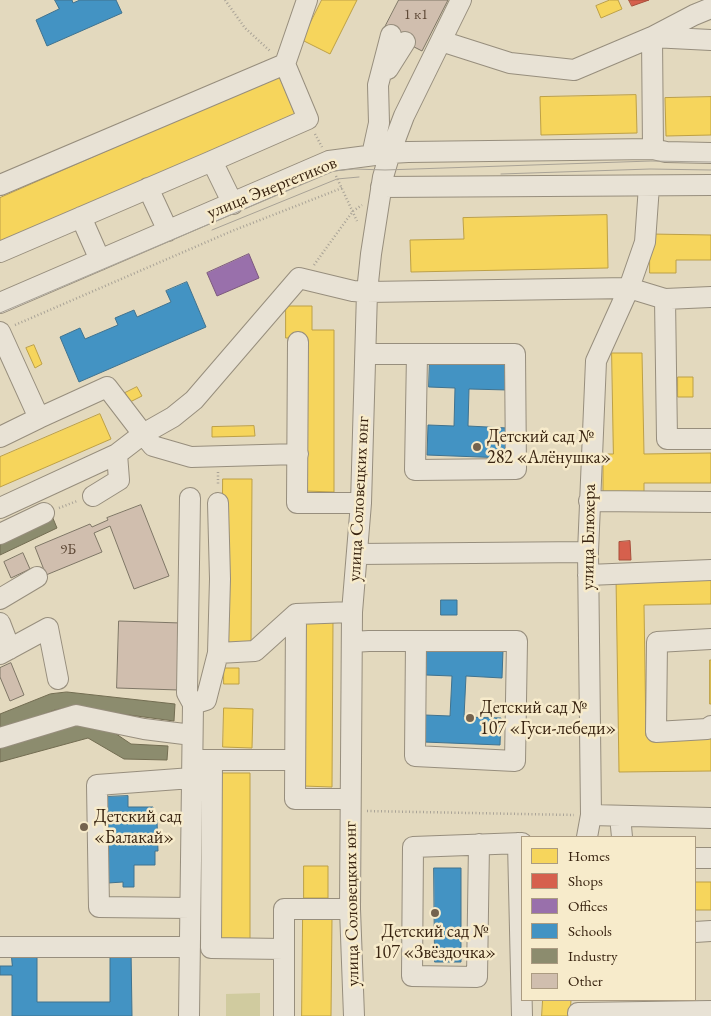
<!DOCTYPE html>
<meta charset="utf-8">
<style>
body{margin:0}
#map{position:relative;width:711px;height:1016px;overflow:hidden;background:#e3d9be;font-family:"EB Garamond",serif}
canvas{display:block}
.legend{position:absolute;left:521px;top:836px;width:175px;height:165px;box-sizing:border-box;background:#f7ebcb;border:1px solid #ab9b81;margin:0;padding:6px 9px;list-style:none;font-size:15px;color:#392411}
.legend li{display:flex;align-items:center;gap:10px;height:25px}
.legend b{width:25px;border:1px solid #ab9b81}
</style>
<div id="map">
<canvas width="711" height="1016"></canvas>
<ul class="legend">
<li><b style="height:14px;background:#f6d55c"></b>Homes</li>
<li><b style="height:14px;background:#d6604d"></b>Shops</li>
<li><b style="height:14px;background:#9970ab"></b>Offices</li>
<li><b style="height:14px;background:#4393c3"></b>Schools</li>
<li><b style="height:14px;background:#8c8c6e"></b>Industry</li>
<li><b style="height:14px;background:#d0beae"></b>Other</li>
</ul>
</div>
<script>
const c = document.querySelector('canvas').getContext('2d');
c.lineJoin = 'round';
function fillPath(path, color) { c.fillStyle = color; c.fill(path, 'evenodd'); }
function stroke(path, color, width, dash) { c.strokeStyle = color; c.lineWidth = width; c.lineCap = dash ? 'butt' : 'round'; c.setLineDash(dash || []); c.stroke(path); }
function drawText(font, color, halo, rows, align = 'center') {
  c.font = font + ' "EB Garamond",serif'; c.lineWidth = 5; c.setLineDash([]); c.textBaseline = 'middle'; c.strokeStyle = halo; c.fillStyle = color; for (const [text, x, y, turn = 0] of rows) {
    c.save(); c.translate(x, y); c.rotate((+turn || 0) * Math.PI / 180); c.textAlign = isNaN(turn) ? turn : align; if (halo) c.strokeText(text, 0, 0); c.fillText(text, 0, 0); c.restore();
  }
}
fillPath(new Path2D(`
 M 260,993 L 260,1016 L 226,1016 L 226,994 Z`), '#d0cb9f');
const homes = new Path2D(`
 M 322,0 L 357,0 L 330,54 L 302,40 Z
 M 610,0 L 618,0 L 622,9 L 601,18 L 596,6 Z
 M 279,76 L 295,114 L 0,243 L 0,198 Z
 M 636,95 L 637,133 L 541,135 L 540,97 Z
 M 711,97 L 711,135 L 666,136 L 665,98 Z
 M 607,215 L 608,268 L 411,272 L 410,240 L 464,239 L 463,218 Z
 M 650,234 L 711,235 L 711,260 L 676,260 L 676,273 L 650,273 Z
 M 286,306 L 312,306 L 312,330 L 334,330 L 334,492 L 304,491 L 305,338 L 286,338 Z
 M 34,345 L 42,364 L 35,368 L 26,348 Z
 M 612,353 L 642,353 L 644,454 L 711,453 L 711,483 L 644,483 L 644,498 L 603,499 L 603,454 L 613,454 Z
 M 678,377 L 693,377 L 693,397 L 678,397 Z
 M 137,387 L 142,396 L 130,402 L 125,393 Z
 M 100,414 L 111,439 L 0,487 L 0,457 Z
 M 254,426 L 255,436 L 212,437 L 212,427 Z
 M 223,479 L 252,479 L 251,645 L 222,645 Z
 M 711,576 L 711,604 L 644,605 L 646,736 L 711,735 L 711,771 L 619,772 L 616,577 Z
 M 304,620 L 333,621 L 332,787 L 303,786 Z
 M 710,660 L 711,660 L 711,704 L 710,704 Z
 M 224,668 L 239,668 L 239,684 L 224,684 Z
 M 224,708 L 253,709 L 252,748 L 223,747 Z
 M 222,773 L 250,773 L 250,939 L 221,939 Z
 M 304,866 L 328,866 L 328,898 L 304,898 Z
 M 695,882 L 711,882 L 711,910 L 695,910 Z
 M 303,917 L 332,918 L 331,1016 L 302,1016 Z
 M 543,1000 L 571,1000 L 570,1016 L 542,1016 Z`);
fillPath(homes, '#f6d55c');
stroke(homes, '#bda046', 1);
const shops = new Path2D(`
 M 629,0 L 649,0 L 632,6 Z
 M 630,541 L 631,560 L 619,560 L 619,542 Z`);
fillPath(shops, '#d6604d');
stroke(shops, '#a74e3b', 1);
const offices = new Path2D(`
 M 249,254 L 259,278 L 217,296 L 207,273 Z`);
fillPath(offices, '#9970ab');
stroke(offices, '#7c597d', 1);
const schools = new Path2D(`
 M 55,0 L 72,0 L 73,3 L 80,0 L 116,0 L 122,13 L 47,46 L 36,20 L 59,9 Z
 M 187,282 L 206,327 L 79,382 L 60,337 L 80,328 L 85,339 L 118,325 L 115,318 L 134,310 L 137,317 L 171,302 L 166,291 Z
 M 430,357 L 509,359 L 508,390 L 469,389 L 468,426 L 507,428 L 506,458 L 427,455 L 428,425 L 454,426 L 455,388 L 429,387 Z
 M 441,600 L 457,600 L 457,615 L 441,615 Z
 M 427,647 L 503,650 L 502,678 L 466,676 L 464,717 L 501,718 L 500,745 L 424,742 L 425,715 L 450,716 L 452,676 L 426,675 Z
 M 128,796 L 128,807 L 153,807 L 154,820 L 157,820 L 158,851 L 155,851 L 155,865 L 134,865 L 134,887 L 123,887 L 123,882 L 108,883 L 104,797 Z
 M 434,868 L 461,868 L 461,962 L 435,962 Z
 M 11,947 L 37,947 L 37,1002 L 110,1002 L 110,950 L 131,949 L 132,1016 L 12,1016 L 12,975 L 0,975 L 0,966 L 12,966 Z`);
fillPath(schools, '#4393c3');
stroke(schools, '#40728e', 1);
const industry = new Path2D(`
 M 52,516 L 57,528 L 0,555 L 0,541 Z
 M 67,692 L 175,704 L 174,721 L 69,707 L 55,710 L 0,730 L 0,714 L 50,694 Z
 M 84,720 L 100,723 L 131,744 L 168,746 L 167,760 L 124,759 L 88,738 L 0,762 L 0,745 Z`);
fillPath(industry, '#8c8c6e');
stroke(industry, '#736d52', 1);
const building = new Path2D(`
 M 399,0 L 448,0 L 422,51 L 383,31 Z
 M 141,505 L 169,576 L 134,589 L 110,526 L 94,533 L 102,552 L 46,575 L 35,547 L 90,524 L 92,527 L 108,520 L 107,518 Z
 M 23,553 L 30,569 L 11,578 L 4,562 Z
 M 119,621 L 181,623 L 179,690 L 117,688 Z
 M 11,663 L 24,695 L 10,701 L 0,677 L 0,668 Z`);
fillPath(building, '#d0beae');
stroke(building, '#7e7666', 1);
const minor = new Path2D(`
 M 441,41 L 510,63 L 574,70 L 652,37 L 694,15 L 711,8
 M 285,64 L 307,0
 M 388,69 L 405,42
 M 653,149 L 652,37 L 711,40
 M 372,155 L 379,123 L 378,85 L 391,35
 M 0,185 L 285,64 L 308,119 L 212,161 L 233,204
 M 381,187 L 711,185
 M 148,188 L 168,231
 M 81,217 L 100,260
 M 0,252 L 212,161
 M 665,299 L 667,439 L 711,439
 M 0,303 L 329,161 L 390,153 L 408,152 L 653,149 L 666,152 L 711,153
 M 0,332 L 39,418 L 107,387 L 143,434 L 173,417 L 194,400 L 299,278 L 353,291 L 367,292 L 629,288 L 665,299 L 711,297
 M 298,342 L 297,503 L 361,503
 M 366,354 L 515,354 L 516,469 L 415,470 L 417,354
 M 0,437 L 39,418
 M 93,496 L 119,480 L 117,454
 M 589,501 L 711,502
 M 0,508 L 117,454 L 143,434 L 153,446 L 191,457 L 298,454
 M 0,534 L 44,513
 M 357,554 L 588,552
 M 588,575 L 711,570
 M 0,599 L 37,577
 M 296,614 L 295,799 L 350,799
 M 0,623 L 10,649
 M 711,639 L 657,642 L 656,732 L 707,729 L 711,726
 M 352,642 L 369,641 L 517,641 L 515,761 L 415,756 L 416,641
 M 218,653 L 220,579 L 218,503
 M 0,654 L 48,628 L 58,679
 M 193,704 L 206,700 L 218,653 L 255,651 L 296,614 L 352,612
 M 0,738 L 76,715 L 144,729 L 192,735
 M 200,760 L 295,760
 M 212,760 L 211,948 L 284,949
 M 591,815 L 711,818
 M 620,816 L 622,837
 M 587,837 L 591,815 L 588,552 L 596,361 L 629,288 L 645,242 L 649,186
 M 518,843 L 522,1016
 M 479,844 L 477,977 L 412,976 L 413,847 L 522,843
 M 695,858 L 711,858
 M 190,908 L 99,907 L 97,785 L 192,778
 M 695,932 L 711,931
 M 0,947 L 190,947
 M 578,1013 L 711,1011
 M 189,1016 L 193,704 L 187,693 L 190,498
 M 284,1016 L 284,909 L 350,909
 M 354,1016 L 350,909 L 352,612 L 361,503 L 367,292 L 371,254 L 383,177 L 390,153 L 404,116 L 461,0`);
stroke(minor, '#978e7d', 22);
stroke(new Path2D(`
 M 225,0 L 245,28 L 270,51
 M 315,134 L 322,147
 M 336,176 L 357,221
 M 314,265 L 353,211 L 362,205
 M 15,325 L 232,231 L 342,188
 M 218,472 L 218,486
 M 59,508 L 77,501
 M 367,811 L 574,815`), '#a8a296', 2.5, [1, 2.5]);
stroke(minor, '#e8e2d5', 20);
stroke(new Path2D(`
 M 501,174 L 650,169 L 711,170
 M 212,230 L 337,179 L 359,177
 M 0,313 L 334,171 L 354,169 L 385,170 L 651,161 L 711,162`), '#a8a296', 1);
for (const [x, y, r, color] of [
 [477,447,5,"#74634e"],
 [470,718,5,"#74634e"],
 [84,827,5,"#74634e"],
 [435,913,5,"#74634e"]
]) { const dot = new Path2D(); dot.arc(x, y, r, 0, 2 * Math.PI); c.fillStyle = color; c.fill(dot); stroke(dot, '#f7ebcb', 2); }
drawText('15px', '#5f4a38', null, [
 ["1 к1",416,15],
 ["9Б",68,550]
]);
drawText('18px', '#392411', '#f7ebcb', [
 ["улица Энергетиков",272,188,-22],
 ["улица Соловецких юнг",359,499,-87],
 ["улица Блюхера",589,537,-89],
 ["улица Соловецких юнг",352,904,-91]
]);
drawText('18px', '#392411', '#f7ebcb', [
 ["Детский сад №",487,437],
 ["282 «Алёнушка»",487,458],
 ["Детский сад №",480,708],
 ["107 «Гуси-лебеди»",480,729],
 ["Детский сад",94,817],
 ["«Балакай»",94,838],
 ["Детский сад №",435,932,"center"],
 ["107 «Звёздочка»",435,953,"center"]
], 'left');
</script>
